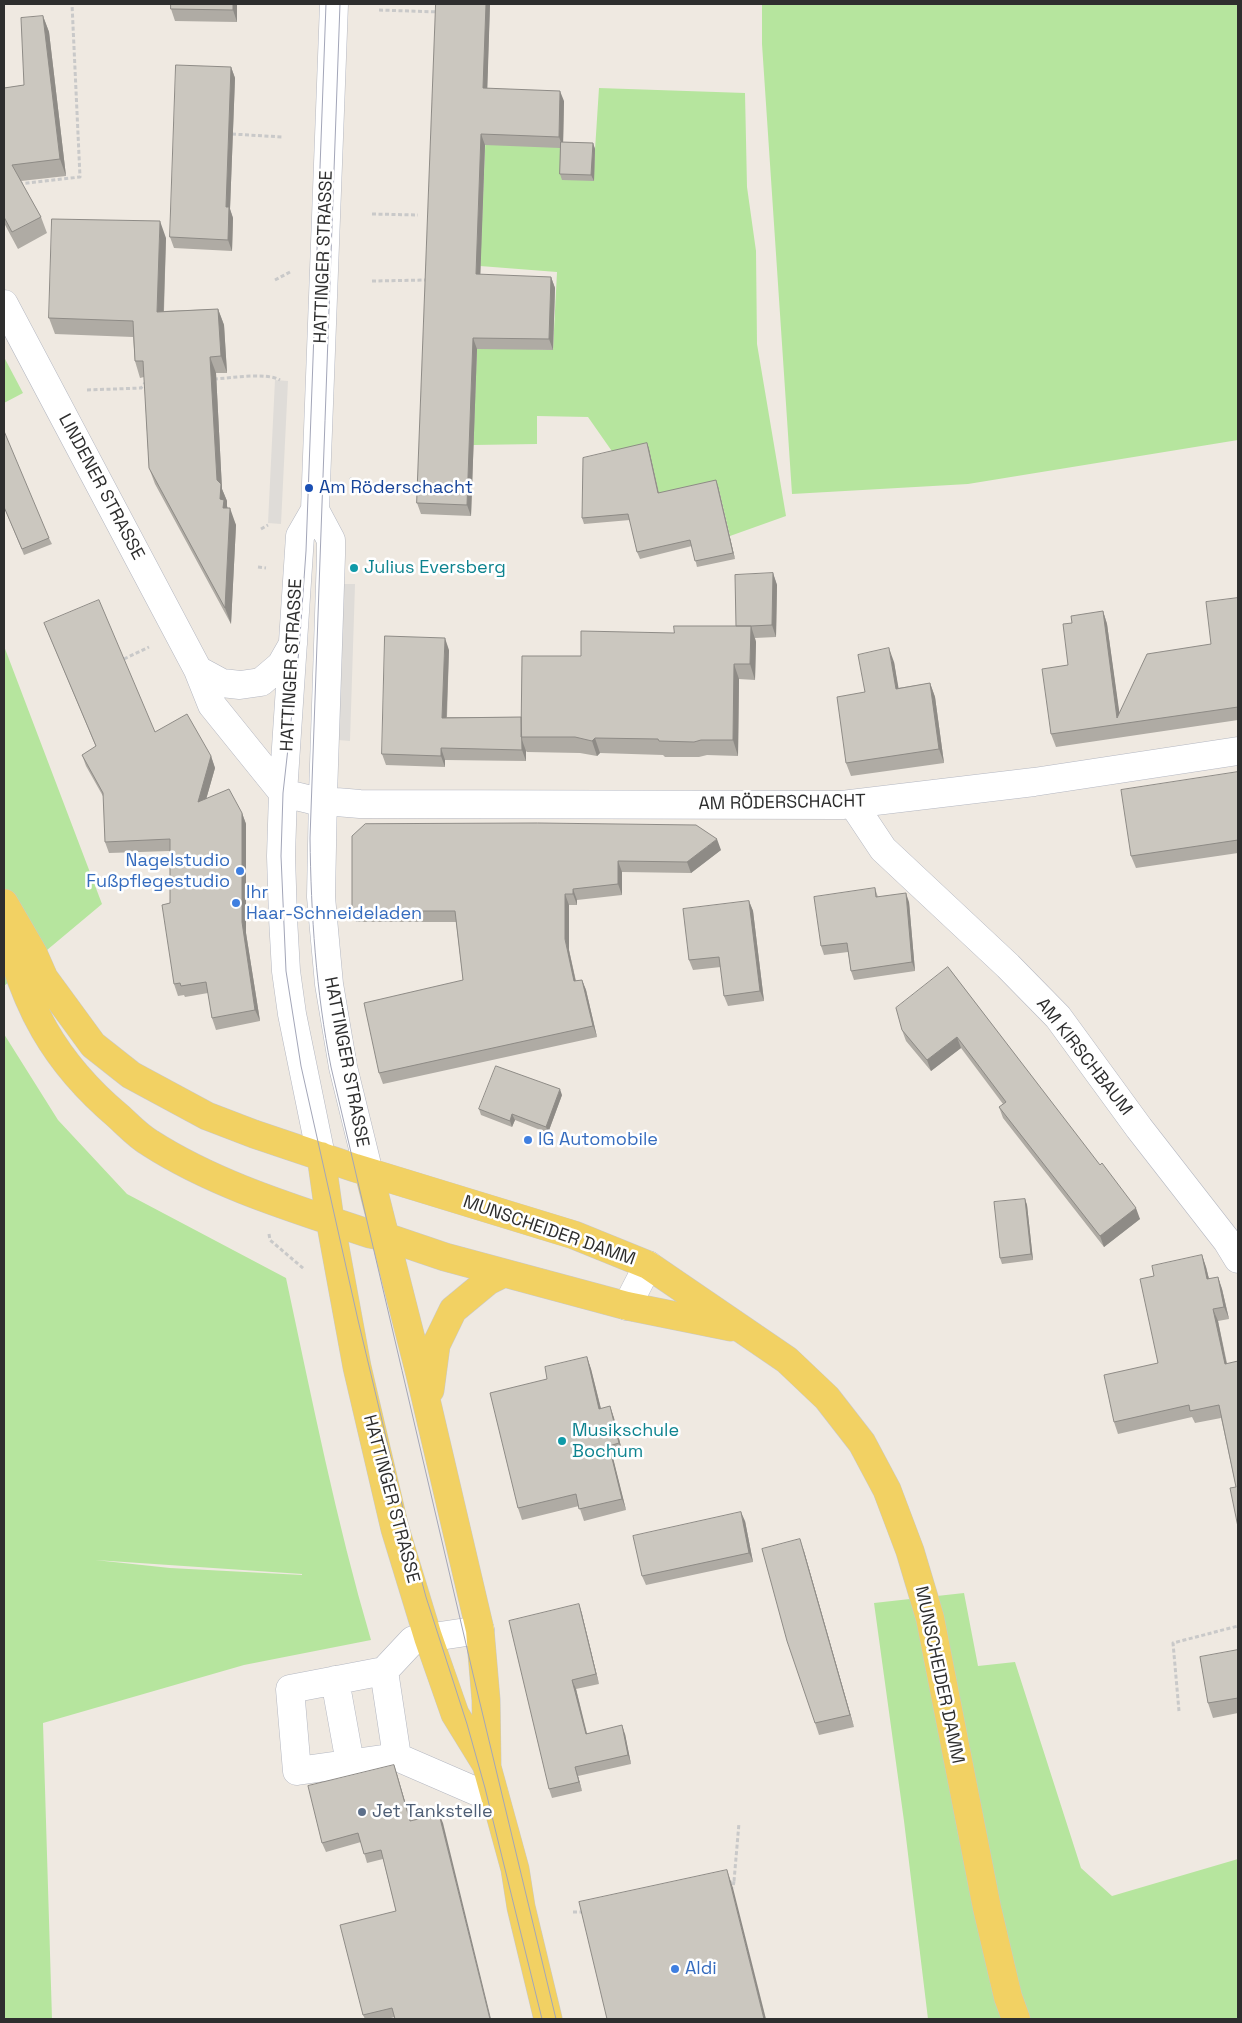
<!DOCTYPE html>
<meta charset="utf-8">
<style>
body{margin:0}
#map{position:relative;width:1242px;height:2023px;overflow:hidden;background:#efe9e1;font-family:"Space Grotesk",sans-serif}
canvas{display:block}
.frame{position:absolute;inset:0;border:5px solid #2e2e2e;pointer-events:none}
</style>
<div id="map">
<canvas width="1242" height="2023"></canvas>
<div class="frame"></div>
</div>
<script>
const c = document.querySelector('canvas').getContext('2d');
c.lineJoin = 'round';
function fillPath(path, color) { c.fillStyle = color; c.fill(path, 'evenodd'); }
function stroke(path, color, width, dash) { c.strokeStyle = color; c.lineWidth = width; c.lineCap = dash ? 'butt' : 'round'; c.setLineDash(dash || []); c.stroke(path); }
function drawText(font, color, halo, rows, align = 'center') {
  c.font = font + ' "Space Grotesk",sans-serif'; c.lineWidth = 5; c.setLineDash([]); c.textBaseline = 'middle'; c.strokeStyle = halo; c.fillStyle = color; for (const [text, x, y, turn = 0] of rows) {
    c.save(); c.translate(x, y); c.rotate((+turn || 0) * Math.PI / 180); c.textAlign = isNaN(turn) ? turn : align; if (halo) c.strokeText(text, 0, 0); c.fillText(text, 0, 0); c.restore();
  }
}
fillPath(new Path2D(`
 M 762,4 L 1238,4 L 1238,440 L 968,484 L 792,494 L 762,44 Z
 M 599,88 L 745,93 L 747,187 L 756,251 L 757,344 L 786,516 L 730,536 L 718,486 L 660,500 L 616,457 L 588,417 L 537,416 L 537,444 L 473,445 L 477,347 L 553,350 L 557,272 L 480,266 L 487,105 L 563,148 L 593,181 Z
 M 4,357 L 23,393 L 4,403 Z
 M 4,646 L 102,904 L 4,986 Z
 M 4,1034 L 58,1120 L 127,1194 L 286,1278 C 312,1399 336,1521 371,1640 L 244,1665 L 43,1723 L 52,2019 L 4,2019 ZM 95,1560 L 302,1574 L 302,1575 L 170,1568 Z
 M 964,1593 L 978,1666 L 1015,1662 L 1081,1868 L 1112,1896 L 1238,1859 L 1238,2019 L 928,2019 L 904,1821 L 874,1603 Z`), '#b6e59e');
fillPath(new Path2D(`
 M 275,380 L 288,381 L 281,524 L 268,523 Z
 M 344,584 L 355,584 L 350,741 L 338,740 Z`), '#dfdcd8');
const minor = new Path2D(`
 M 4,304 L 198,670 L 212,705 L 283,793
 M 315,510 L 331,540 L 331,555 L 323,795 L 321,897 L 329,984 L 343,1067 L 369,1173
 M 198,670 L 222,683 L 240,685 L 261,682 L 281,665 L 293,644
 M 283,793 L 312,800 L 360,804 L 842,805 L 1034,782 L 1238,751
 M 853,804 L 883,849 L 1008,966 L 1058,1017 L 1139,1128 L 1227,1241 L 1238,1259
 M 321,1156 L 292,1014 L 286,971 L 283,918 L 281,856 L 283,793 L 300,536 L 315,510 L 334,4
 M 627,1306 L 648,1265
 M 480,1630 L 413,1640 L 384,1671 L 290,1689 L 297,1771 L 397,1757 L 487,1796 L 494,1794
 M 384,1671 L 397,1757
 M 335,1680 L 350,1763`);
const major = new Path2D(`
 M 4,903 L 33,953 L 44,978 L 93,1045 L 131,1075 L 207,1116 L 254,1134 L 355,1168 L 574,1235 L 648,1265 L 787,1360 L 827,1398 L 862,1443 L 887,1490 L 910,1551 L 930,1618 L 987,1908 L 1008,1997 L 1016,2019
 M 4,924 C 25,1006 53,1061 118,1116 C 128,1125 138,1136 150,1143 C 217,1186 296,1209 370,1234 L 386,1237 L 445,1257 L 627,1306 L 731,1327
 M 321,1156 L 330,1220 L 357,1367 L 395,1529 L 428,1637 L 455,1714 L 487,1766
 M 369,1173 L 420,1374 L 480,1630 L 486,1700 L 487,1767 L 515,1869 L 521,1907 L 548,2019
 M 430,1390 L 436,1345 L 453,1310 L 488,1281 L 504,1273`);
stroke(minor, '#b4b7c1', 29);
stroke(major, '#c9c9c9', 29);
stroke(new Path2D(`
 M 379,10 L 439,12
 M 232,134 L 283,137
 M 19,184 L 80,177 L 72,4
 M 372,214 L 418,215
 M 275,280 L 290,272
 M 372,281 L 425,280
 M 214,379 C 232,378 265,372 280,380
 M 87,390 L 141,388 L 145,383 L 148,383
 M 350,478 L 368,494
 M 261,529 L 268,525
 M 258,567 L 266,568
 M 124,659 L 149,647
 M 269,1234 L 270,1240 L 304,1269
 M 1179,1711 L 1173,1643 L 1238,1626
 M 734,1881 L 739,1823
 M 728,1883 L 734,1881 L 733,1888
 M 573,1912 L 585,1912`), '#c9c9c9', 3, [4, 2.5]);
stroke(minor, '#fff', 28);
stroke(major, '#f2d163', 28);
stroke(new Path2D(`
 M 326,4 L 306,551 L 299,650 L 283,793 L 281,856 L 286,971 L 301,1066 L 358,1320 L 410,1538 L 426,1597 L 467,1724 L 485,1788 L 542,2019
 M 340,4 L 310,838 C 311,915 316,991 331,1067 L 473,1674 L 556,2019`), '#a3a6b8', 1);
fillPath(new Path2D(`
 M 237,4 L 237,22 L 175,21 L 171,9 Z
 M 436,4 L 490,4 L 487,88 L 564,101 L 563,142 L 593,143 L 595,149 L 594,181 L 562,180 L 560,174 L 560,148 L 485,145 L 480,275 L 551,277 L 555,288 L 553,350 L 477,349 L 471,516 L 421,514 L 417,503 Z
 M 43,16 L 49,32 L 66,176 L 21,181 L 41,217 L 47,233 L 18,249 L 4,223 L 4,88 L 24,85 Z
 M 231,67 L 235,78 L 230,209 L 233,218 L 232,251 L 174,248 L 170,237 Z
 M 166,238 L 164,311 L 218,309 L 224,325 L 227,373 L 216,373 L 222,489 L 227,501 L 227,508 L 236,525 L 231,624 L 155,484 L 149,468 L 144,377 L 140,378 L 135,361 L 133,337 L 55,334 L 49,318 Z
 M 647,443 L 649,449 L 659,493 L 718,486 L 735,559 L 697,567 L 692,546 L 640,559 L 637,552 L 630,520 L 584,524 L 582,518 Z
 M 4,507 L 49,538 L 52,544 L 24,555 Z
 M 773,573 L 777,585 L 776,637 L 755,638 L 756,642 L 755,680 L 739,679 L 738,756 L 707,755 L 699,757 L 665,757 L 663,755 L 600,753 L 597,756 L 580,753 L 527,752 L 526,751 L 526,761 L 445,760 L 445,767 L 386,765 L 382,754 L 449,650 L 447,717 L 521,717 L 581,656 L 674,633 L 736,626 Z
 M 1238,598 L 1238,720 L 1056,747 L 1051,734 L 1068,665 L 1072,623 L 1103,611 L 1107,624 L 1119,713 L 1211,644 Z
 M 44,623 L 155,732 L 211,756 L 215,768 L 206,799 L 242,813 L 246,824 L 246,933 L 260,1021 L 216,1030 L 212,1018 L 208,993 L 185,997 L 184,995 L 178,996 L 174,984 L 170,903 L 170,851 L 109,853 L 105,842 L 104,798 L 86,766 L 82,755 L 96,747 Z
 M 894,662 L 898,688 L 930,683 L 935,697 L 944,763 L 851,776 L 846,763 Z
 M 1238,772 L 1238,853 L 1136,868 L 1131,856 Z
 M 352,836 L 721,850 L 691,873 L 622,872 L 622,895 L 577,900 L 577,905 L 569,905 L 569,950 L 576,981 L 582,980 L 586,990 L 597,1037 L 383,1084 L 379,1073 L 463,980 L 456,922 L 356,922 L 352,911 Z
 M 875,888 L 878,897 L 909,902 L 915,971 L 854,980 L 851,971 L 848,952 L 824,955 L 821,946 Z
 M 749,901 L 753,911 L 764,1001 L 728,1006 L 724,996 L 721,967 L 693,970 L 689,960 Z
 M 948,967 L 1140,1219 L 1104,1247 L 1003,1118 L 999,1107 L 1003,1104 L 961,1048 L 931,1071 L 906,1041 L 902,1030 Z
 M 562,1095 L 548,1133 L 515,1120 L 512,1127 L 481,1115 L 479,1109 Z
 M 1025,1199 L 1027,1205 L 1033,1260 L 1002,1264 L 1000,1258 Z
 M 1202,1255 L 1206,1267 L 1209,1279 L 1218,1277 L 1222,1289 L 1229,1319 L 1218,1321 L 1227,1363 L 1236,1487 L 1221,1418 L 1195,1423 L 1192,1417 L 1118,1434 L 1114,1422 L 1158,1363 L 1154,1276 Z
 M 587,1357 L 591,1369 L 601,1409 L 610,1406 L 614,1418 L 623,1455 L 613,1458 L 626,1510 L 584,1521 L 579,1506 L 522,1520 L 518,1508 L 547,1379 Z
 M 745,1521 L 753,1562 L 646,1585 L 642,1576 Z
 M 804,1551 L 854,1727 L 819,1735 L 815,1723 Z
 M 579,1604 L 582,1614 L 599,1684 L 576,1689 L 587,1733 L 625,1734 L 631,1764 L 578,1776 L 582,1791 L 552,1798 L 549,1789 Z
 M 1238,1650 L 1238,1713 L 1213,1718 L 1208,1703 Z
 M 394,1765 L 411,1821 L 443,1823 L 395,2017 L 387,2019 L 365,2019 L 363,2015 L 396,1911 L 383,1859 L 367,1863 L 361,1842 L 326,1852 L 322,1843 Z`), '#afaba4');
fillPath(new Path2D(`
 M 233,4 L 237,4 L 237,22 L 233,10 Z
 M 486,4 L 490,4 L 487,99 L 483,88 Z
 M 43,16 L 49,32 L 66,176 L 60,159 Z
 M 231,67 L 235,78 L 230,209 L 233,218 L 232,251 L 228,240 L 226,207 Z
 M 560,91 L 564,101 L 563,148 L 559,137 Z
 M 481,134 L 485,145 L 480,285 L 476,274 Z
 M 593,143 L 595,149 L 594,181 L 591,175 Z
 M 160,221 L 166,238 L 163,328 L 157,312 Z
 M 551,277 L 555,288 L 553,350 L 549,339 Z
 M 218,309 L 224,325 L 227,373 L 221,356 Z
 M 473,338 L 477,349 L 471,516 L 467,505 Z
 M 210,357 L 216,373 L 222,489 L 227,501 L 227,506 L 230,515 L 230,508 L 236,525 L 231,624 L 225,608 L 229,525 L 220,499 L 217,480 Z
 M 647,443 L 649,449 L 660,500 L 658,493 Z
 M 716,480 L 718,486 L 735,559 L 733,553 Z
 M 773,573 L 777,585 L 776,637 L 772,625 Z
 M 1103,611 L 1107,624 L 1121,724 L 1117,718 Z
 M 751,626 L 756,642 L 755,680 L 750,664 Z
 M 445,638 L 449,650 L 446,729 L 442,718 Z
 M 889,648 L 894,662 L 901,702 L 896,689 Z
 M 734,664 L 739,679 L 738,756 L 733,740 Z
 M 930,683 L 935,697 L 944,763 L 939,749 Z
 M 595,738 L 600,753 L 597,756 L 592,741 Z
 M 522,740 L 526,751 L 526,761 L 522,750 Z
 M 441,748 L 445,760 L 445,767 L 441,756 Z
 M 211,756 L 215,768 L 202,814 L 198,802 Z
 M 242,813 L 246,824 L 246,933 L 260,1021 L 255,1010 L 242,922 Z
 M 717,839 L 721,850 L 691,873 L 687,862 Z
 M 618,861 L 622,872 L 622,895 L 618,884 Z
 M 573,889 L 577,900 L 577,905 L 573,894 Z
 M 906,893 L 909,902 L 915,971 L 912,962 Z
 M 565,894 L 569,905 L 569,950 L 578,992 L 574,981 L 565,939 Z
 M 749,901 L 753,911 L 764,1001 L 760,991 Z
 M 582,980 L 586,990 L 597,1037 L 593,1026 Z
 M 957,1037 L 961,1048 L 931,1071 L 927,1060 Z
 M 560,1089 L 562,1095 L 548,1133 L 546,1127 Z
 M 512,1114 L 515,1120 L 512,1127 L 510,1121 Z
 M 1025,1199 L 1027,1205 L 1033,1260 L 1031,1254 Z
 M 1136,1208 L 1140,1219 L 1104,1247 L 1100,1236 Z
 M 1202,1255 L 1206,1267 L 1212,1291 L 1207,1279 Z
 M 1218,1277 L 1222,1289 L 1229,1319 L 1224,1307 Z
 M 1213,1309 L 1218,1321 L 1229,1376 L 1225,1364 Z
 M 587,1357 L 591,1369 L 604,1421 L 599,1409 Z
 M 610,1406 L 614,1418 L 623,1455 L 619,1443 Z
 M 609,1446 L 613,1458 L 626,1510 L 622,1499 Z
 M 741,1512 L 745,1521 L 753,1562 L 749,1553 Z
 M 800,1539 L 804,1551 L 854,1727 L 850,1715 Z
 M 579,1604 L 582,1614 L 599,1684 L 596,1674 Z
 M 572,1680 L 576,1689 L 589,1743 L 586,1734 Z
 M 622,1725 L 625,1734 L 631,1764 L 628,1755 Z
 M 394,1765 L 397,1774 L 413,1830 L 410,1821 Z
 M 575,1767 L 578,1776 L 582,1791 L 579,1782 Z
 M 439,1814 L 443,1823 L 491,2019 L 490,2019 Z
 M 727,1870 L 733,1888 L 766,2019 L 764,2019 Z`), '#8e8b86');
const building = new Path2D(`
 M 171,4 L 233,4 L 233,10 L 171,9 Z
 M 436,4 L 486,4 L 483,88 L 560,91 L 559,137 L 481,134 L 476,274 L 551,277 L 549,339 L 473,338 L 467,505 L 417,503 Z
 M 43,16 L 60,159 L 12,165 L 41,217 L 12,232 L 4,217 L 4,88 L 24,85 L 21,18 Z
 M 176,65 L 231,67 L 226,207 L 229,207 L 228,240 L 170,237 Z
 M 561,142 L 593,143 L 591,175 L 560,174 Z
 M 52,219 L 160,221 L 157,312 L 218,309 L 221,356 L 210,357 L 217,480 L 221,484 L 220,499 L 224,500 L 223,508 L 230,508 L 225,608 L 149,468 L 143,361 L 135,361 L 133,321 L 49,318 Z
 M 4,431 L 49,538 L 22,549 L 4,507 Z
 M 647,443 L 658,493 L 716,480 L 733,553 L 695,561 L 690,540 L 637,552 L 628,514 L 582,518 L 583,458 Z
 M 773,573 L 772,625 L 751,626 L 736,626 L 735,575 Z
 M 1238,598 L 1238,707 L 1051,734 L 1042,669 L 1068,665 L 1063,624 L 1072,623 L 1071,616 L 1103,611 L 1117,718 L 1147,654 L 1211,644 L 1206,602 Z
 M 99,600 L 155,732 L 187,714 L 211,756 L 198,802 L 229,789 L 242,813 L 242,922 L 255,1010 L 212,1018 L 206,982 L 181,986 L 180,983 L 174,984 L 162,905 L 170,903 L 170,839 L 105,842 L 103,793 L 82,755 L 96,746 L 44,623 Z
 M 674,626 L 751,626 L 750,664 L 734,664 L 733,740 L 701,740 L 694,742 L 659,741 L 658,739 L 595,738 L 592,741 L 575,737 L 521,737 L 522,656 L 581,656 L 581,631 L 674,633 Z
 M 385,636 L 445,638 L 442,718 L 521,717 L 522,750 L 441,748 L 441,756 L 382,754 Z
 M 889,648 L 896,689 L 930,683 L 939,749 L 846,763 L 837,697 L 865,692 L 858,655 Z
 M 1238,772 L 1238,840 L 1131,856 L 1121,790 Z
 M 538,823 L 696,825 L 717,839 L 687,862 L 618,861 L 618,884 L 573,889 L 573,894 L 565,894 L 565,939 L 574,981 L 582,980 L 593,1026 L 379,1073 L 364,1003 L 463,980 L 455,911 L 352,911 L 352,836 L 365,824 Z
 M 875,888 L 876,897 L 906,893 L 912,962 L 851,971 L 847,943 L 821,946 L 814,897 Z
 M 749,901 L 760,991 L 724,996 L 719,957 L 689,960 L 683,909 Z
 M 948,967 L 1100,1165 L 1102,1163 L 1136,1208 L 1100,1236 L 999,1107 L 1006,1102 L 957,1037 L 927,1060 L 902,1030 L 896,1008 Z
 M 496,1066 L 560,1089 L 546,1127 L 512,1114 L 510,1121 L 479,1109 Z
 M 1025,1199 L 1031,1254 L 1000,1258 L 994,1202 Z
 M 1202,1255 L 1207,1279 L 1218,1277 L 1224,1307 L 1213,1309 L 1225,1364 L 1238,1361 L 1238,1527 L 1230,1488 L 1236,1487 L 1219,1405 L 1190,1411 L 1189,1405 L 1114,1422 L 1104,1375 L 1158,1363 L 1140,1279 L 1154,1276 L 1152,1266 Z
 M 587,1357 L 599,1409 L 610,1406 L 619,1443 L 609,1446 L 622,1499 L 579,1509 L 576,1494 L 518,1508 L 490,1393 L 547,1379 L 545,1367 Z
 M 741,1512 L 749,1553 L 642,1576 L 633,1536 Z
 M 800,1539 L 850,1715 L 815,1723 L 787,1641 L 762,1549 Z
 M 579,1604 L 596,1674 L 572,1680 L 586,1734 L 622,1725 L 628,1755 L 575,1767 L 579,1782 L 549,1789 L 509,1621 Z
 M 1238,1650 L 1238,1698 L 1208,1703 L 1200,1657 Z
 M 394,1765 L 410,1821 L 439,1814 L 490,2019 L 395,2019 L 392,2008 L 363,2015 L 340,1925 L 396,1911 L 381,1850 L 364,1854 L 358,1833 L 322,1843 L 308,1786 Z
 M 727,1870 L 764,2019 L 607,2019 L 579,1902 Z`);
fillPath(building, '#cbc7bf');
stroke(building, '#8e8b86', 1);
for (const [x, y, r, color] of [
 [309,488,5,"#1a4fb4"],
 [354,568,5,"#0f9aa8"],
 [240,871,5,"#3f7fe0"],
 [236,903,5,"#3f7fe0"],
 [528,1140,5,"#3f7fe0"],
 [562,1441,5,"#0f9aa8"],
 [362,1812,5,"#5c6f8a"],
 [675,1969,5,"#3f7fe0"]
]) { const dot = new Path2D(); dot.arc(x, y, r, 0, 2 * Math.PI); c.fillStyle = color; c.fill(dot); stroke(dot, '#fff', 2); }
drawText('18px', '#2e2e2e', '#fff', [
 ["HATTINGER STRASSE",324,257,-88],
 ["LINDENER STRASSE",101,487,62],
 ["HATTINGER STRASSE",292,665,-87],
 ["AM RÖDERSCHACHT",782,803,-1],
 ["AM KIRSCHBAUM",1084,1057,52],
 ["HATTINGER STRASSE",346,1062,79],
 ["MUNSCHEIDER DAMM",549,1231,19],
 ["HATTINGER STRASSE",391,1499,75],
 ["MUNSCHEIDER DAMM",939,1675,78]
]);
drawText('18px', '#164399', '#fff', [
 ["Am Röderschacht",319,488]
], 'left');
drawText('18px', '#0d838f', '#fff', [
 ["Julius Eversberg",364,568],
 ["Musikschule",572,1431],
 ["Bochum",572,1452]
], 'left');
drawText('18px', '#366cbe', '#fff', [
 ["Nagelstudio",230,861,"right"],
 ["Fußpflegestudio",230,882,"right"],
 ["Ihr",246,893],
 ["Haar-Schneideladen",246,914],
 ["IG Automobile",538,1140],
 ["Aldi",685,1969]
], 'left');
drawText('18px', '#4e5e75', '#fff', [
 ["Jet Tankstelle",372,1812]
], 'left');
</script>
